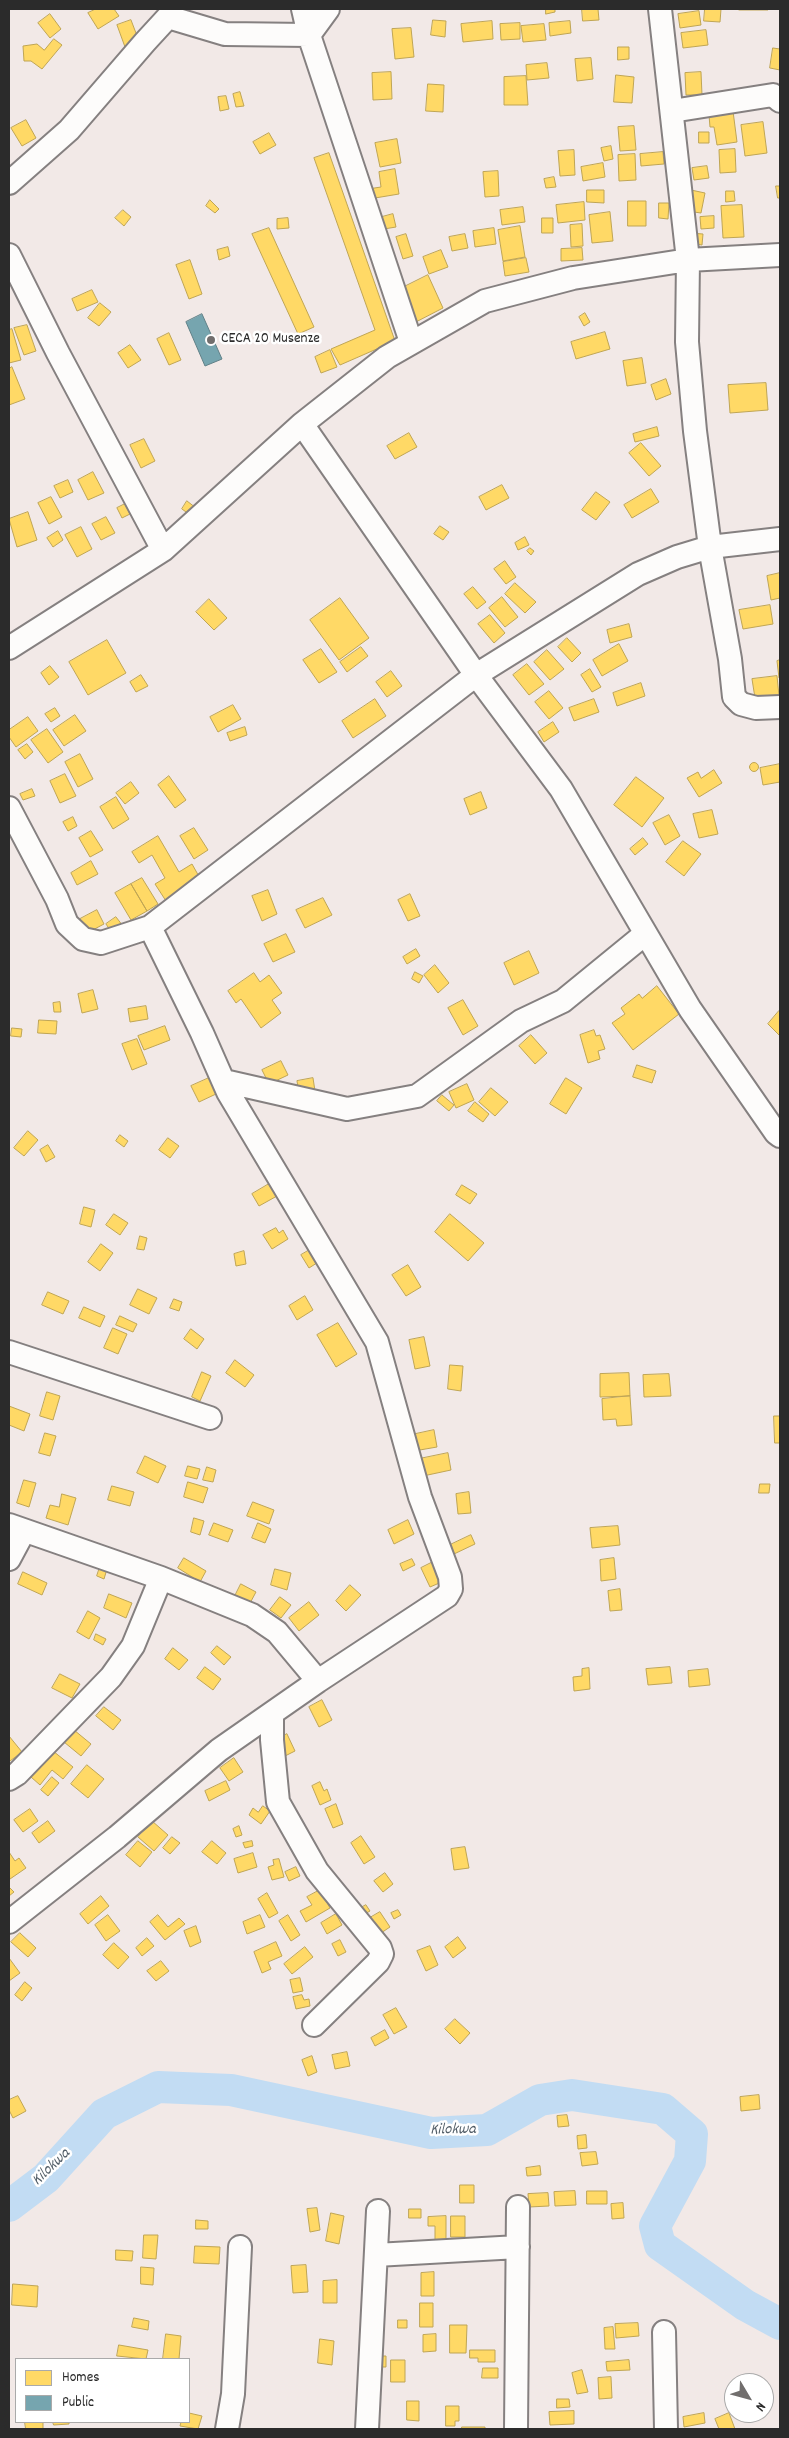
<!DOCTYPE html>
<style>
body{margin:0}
#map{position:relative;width:789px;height:2438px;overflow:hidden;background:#f2e9e7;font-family:Dekko,sans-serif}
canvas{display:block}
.frame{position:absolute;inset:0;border:10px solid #2b2b2b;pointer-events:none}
.legend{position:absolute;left:15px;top:2358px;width:175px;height:65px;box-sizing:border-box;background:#fff;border:1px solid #aaa;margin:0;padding:6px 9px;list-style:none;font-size:15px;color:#2b2b2b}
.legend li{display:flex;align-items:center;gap:10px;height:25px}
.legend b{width:25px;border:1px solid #aaa}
.north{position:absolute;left:724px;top:2373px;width:50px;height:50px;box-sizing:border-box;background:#fff;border:1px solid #aaa;border-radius:50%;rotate:127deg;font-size:14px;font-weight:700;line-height:20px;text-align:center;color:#2b2b2b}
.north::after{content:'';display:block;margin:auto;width:18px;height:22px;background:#716e6d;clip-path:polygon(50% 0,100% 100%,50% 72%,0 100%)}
</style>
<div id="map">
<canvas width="789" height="2438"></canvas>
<div class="frame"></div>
<ul class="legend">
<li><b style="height:14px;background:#ffd966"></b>Homes</li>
<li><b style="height:14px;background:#76a5af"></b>Public</li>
</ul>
<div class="north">N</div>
</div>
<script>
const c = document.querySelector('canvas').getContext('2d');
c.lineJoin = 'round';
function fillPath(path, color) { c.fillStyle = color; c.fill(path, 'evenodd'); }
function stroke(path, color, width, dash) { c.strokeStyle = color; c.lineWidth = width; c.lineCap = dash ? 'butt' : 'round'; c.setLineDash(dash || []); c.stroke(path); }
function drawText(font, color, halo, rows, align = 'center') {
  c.font = font + ' Dekko,sans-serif'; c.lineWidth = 5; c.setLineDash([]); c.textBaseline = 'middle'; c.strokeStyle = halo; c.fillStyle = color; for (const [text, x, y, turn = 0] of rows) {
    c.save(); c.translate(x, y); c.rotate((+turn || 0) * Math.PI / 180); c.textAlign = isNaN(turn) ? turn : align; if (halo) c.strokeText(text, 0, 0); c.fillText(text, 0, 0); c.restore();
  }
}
const homes = new Path2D(`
 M 96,9 L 114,9 L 119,16 L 98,29 L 88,13 Z
 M 546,9 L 555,9 L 555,12 L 546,14 Z
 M 582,9 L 598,9 L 599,20 L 583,21 Z
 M 705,9 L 721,9 L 720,22 L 704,21 Z
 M 739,9 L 768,9 L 768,10 L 739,10 Z
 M 699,11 L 701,25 L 680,28 L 678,14 Z
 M 50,14 L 61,29 L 50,38 L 38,23 Z
 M 131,20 L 139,41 L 125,47 L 117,25 Z
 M 433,20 L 446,21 L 445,37 L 431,35 Z
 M 492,21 L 493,39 L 463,42 L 461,24 Z
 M 570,21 L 571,33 L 550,36 L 549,23 Z
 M 520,23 L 520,39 L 501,40 L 500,24 Z
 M 544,24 L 546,40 L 523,42 L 521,26 Z
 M 411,28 L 414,57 L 395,59 L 392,29 Z
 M 706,30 L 708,45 L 683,48 L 681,33 Z
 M 54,39 L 62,45 L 42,69 L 31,61 L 24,61 L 23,46 L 37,44 L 44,50 Z
 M 618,47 L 629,47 L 629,59 L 618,60 Z
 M 773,48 L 780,49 L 780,70 L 770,68 Z
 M 591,58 L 593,79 L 577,81 L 575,59 Z
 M 547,63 L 549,78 L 527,80 L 526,65 Z
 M 391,72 L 392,99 L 373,100 L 372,73 Z
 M 701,72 L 702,95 L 686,95 L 685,73 Z
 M 616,75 L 634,77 L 632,103 L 614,102 Z
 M 526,76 L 528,105 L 504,105 L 504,77 Z
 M 428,84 L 444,85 L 443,112 L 426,111 Z
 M 240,92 L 244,106 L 236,107 L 233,94 Z
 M 226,96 L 229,109 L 220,111 L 218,97 Z
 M 733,111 L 737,142 L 717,145 L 714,127 L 710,127 L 709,115 Z
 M 26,120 L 36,138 L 22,146 L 11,128 Z
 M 763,122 L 767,153 L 745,156 L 741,125 Z
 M 634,126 L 636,150 L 620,151 L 618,127 Z
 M 699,132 L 709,132 L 709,143 L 699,143 Z
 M 269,133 L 276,145 L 260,154 L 253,142 Z
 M 397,139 L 401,163 L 380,167 L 375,143 Z
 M 611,146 L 613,159 L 604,161 L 601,148 Z
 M 735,149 L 736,172 L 720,173 L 719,150 Z
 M 574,150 L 575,175 L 560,176 L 558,151 Z
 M 663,152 L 664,164 L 641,166 L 640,154 Z
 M 329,153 L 395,341 L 340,365 L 331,349 L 375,330 L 314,158 Z
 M 635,154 L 636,180 L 619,181 L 618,155 Z
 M 603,163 L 605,177 L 583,181 L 581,167 Z
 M 707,166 L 709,178 L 694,180 L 692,168 Z
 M 395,169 L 399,194 L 369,199 L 368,189 L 381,187 L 379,172 Z
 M 498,171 L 499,196 L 485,197 L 483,172 Z
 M 554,177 L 556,187 L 546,188 L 544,179 Z
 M 776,186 L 780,186 L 780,198 L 778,198 Z
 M 587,190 L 604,190 L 604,203 L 587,202 Z
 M 691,190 L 705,193 L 701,213 L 687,211 Z
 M 726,191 L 734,191 L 735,201 L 726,202 Z
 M 210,200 L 219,209 L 215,213 L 206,206 Z
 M 628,201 L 646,201 L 646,226 L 628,226 Z
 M 584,202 L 585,220 L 558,223 L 556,205 Z
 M 659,203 L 669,203 L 668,219 L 659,218 Z
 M 742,205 L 744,237 L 723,238 L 721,206 Z
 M 523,207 L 525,222 L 502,225 L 500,210 Z
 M 123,210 L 131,217 L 124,226 L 115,218 Z
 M 610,212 L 613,241 L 592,243 L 589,215 Z
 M 393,214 L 396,227 L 384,229 L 382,217 Z
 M 714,216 L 714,228 L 701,229 L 700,217 Z
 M 288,218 L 289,228 L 277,229 L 277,219 Z
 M 542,218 L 553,218 L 553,233 L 542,233 Z
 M 582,224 L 583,246 L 571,247 L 570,225 Z
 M 520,226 L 525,257 L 503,261 L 498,230 Z
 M 269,228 L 314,327 L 298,334 L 252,234 Z
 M 494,228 L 496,244 L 475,247 L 473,231 Z
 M 690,233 L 703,234 L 702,245 L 689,243 Z
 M 406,234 L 413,256 L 403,259 L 396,237 Z
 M 465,234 L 468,248 L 452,251 L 449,237 Z
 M 228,247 L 230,256 L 219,260 L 217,250 Z
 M 582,248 L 583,260 L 561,261 L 561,249 Z
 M 441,250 L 448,267 L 429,274 L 423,257 Z
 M 526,258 L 529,272 L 505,276 L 503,262 Z
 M 190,260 L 202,294 L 189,299 L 176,265 Z
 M 428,275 L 443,308 L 410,325 L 396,291 Z
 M 92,290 L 98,302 L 77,311 L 72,299 Z
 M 100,303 L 111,312 L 99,326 L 88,318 Z
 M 585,313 L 590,322 L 584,326 L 579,317 Z
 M 27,325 L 36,351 L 24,355 L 14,328 Z
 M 12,329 L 21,360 L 9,363 L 9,330 Z
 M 605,332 L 610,349 L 576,359 L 571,342 Z
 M 169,333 L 181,360 L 169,365 L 157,339 Z
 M 130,345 L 141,360 L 128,368 L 118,353 Z
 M 330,350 L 337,367 L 321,373 L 315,357 Z
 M 642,358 L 646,383 L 627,386 L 623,361 Z
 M 12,367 L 25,399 L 9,405 L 9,369 Z
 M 666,379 L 671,394 L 656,400 L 651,385 Z
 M 766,383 L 768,410 L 730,413 L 728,385 Z
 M 657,427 L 659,436 L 635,442 L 633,434 Z
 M 409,433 L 417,447 L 395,459 L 387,446 Z
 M 144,439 L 155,461 L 141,468 L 130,445 Z
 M 641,443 L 661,466 L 649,476 L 629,453 Z
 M 93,472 L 104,493 L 88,500 L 78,480 Z
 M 68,480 L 73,492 L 60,498 L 54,486 Z
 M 502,485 L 509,498 L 486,510 L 479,497 Z
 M 651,489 L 659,502 L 632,518 L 624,505 Z
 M 596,492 L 610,502 L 596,520 L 582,510 Z
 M 51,497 L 62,517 L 49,524 L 38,503 Z
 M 187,501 L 196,508 L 190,515 L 182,509 Z
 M 125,504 L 130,514 L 122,518 L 117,508 Z
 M 28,512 L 37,540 L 17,547 L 9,519 Z
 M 106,517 L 115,533 L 101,540 L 92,524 Z
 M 440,526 L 449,532 L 443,540 L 434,534 Z
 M 81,527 L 92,549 L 77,557 L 65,535 Z
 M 58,531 L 63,540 L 53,547 L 47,538 Z
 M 525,537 L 529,545 L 518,550 L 515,543 Z
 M 530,548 L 534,551 L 531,555 L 527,551 Z
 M 505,561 L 516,577 L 506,584 L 494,569 Z
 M 780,573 L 780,598 L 771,600 L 767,576 Z
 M 515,583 L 536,602 L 525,613 L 505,594 Z
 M 473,587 L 486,602 L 477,609 L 464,594 Z
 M 502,597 L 518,617 L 505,627 L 489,608 Z
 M 340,598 L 369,638 L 339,660 L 310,620 Z
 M 209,599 L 227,618 L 214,630 L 196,612 Z
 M 770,605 L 773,624 L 743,629 L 739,610 Z
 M 490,615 L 505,633 L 494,643 L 478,624 Z
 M 629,624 L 632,637 L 610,643 L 607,630 Z
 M 567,638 L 581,653 L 572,662 L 558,647 Z
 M 107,640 L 126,673 L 88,695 L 69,662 Z
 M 619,644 L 628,661 L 602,676 L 593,660 Z
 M 361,647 L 368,656 L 347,672 L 340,662 Z
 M 321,649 L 337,672 L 319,683 L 303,660 Z
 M 547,650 L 564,669 L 550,680 L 534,662 Z
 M 780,660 L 780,678 L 779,678 L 777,661 Z
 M 527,664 L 544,684 L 529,695 L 513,675 Z
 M 50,666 L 59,677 L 49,685 L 41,673 Z
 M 590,669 L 601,687 L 592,692 L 581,675 Z
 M 391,671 L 402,686 L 387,697 L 376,682 Z
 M 141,675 L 148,686 L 136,692 L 130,682 Z
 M 777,676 L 779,696 L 755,698 L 752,679 Z
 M 641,683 L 645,696 L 617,706 L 613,693 Z
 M 549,691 L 563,708 L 549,719 L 535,702 Z
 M 375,699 L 386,716 L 353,738 L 342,721 Z
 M 594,699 L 599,712 L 574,721 L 569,708 Z
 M 233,705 L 241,719 L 218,732 L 210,717 Z
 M 55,708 L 60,716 L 51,722 L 45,714 Z
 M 75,715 L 86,731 L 64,746 L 53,730 Z
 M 28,717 L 38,731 L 16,747 L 9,737 L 9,730 Z
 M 553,722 L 559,732 L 544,742 L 538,732 Z
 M 245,727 L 247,735 L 230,741 L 227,733 Z
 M 47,729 L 63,752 L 48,763 L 31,740 Z
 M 27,744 L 33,752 L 25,759 L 18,750 Z
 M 80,754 L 93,779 L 78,787 L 65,762 Z
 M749.5 767a4.5 4.5 0 1 1 9 0a4.5 4.5 0 1 1-9 0Z
 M 780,764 L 780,782 L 763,785 L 760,768 Z
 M 714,770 L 722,783 L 699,797 L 687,778 L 698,772 L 701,778 Z
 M 65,774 L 76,796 L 60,803 L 50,781 Z
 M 169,776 L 186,800 L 175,808 L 158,785 Z
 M 636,777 L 664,798 L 642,827 L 614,805 Z
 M 131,782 L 139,793 L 125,804 L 116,793 Z
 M 32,789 L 35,796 L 23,800 L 20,794 Z
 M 481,792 L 487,808 L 470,815 L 464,799 Z
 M 116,797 L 129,819 L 113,829 L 100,807 Z
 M 712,810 L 718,834 L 699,838 L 693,814 Z
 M 669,815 L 680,836 L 665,845 L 653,823 Z
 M 73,817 L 77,826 L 68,831 L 63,822 Z
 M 194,828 L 208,850 L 194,859 L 180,836 Z
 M 91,831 L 103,850 L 90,857 L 79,838 Z
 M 158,836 L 179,872 L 192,864 L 201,880 L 166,901 L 155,884 L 165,878 L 152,855 L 139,863 L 132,852 Z
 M 643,838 L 648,844 L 635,855 L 630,849 Z
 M 683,841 L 701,854 L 684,876 L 666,862 Z
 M 91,861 L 98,874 L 77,885 L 71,873 Z
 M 142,878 L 158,904 L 147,911 L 131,884 Z
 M 131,884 L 147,911 L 131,920 L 115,893 Z
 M 268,890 L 277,914 L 262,921 L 252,896 Z
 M 410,894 L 420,916 L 408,921 L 398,900 Z
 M 323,898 L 332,915 L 305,928 L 296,910 Z
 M 97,910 L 104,924 L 87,933 L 80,919 Z
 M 116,917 L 123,926 L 112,933 L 106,924 Z
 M 286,934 L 295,952 L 273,962 L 264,944 Z
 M 416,949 L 420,956 L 407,964 L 403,957 Z
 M 529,951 L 539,973 L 514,985 L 504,963 Z
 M 435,965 L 449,983 L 438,993 L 424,975 Z
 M 415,972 L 423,976 L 419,983 L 412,979 Z
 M 254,973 L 260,982 L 269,975 L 282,993 L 272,1000 L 281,1013 L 261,1028 L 241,999 L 236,1003 L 228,991 Z
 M 657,986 L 679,1014 L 633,1050 L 612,1023 L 625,1014 L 621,1008 L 639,994 L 642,998 Z
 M 93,990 L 98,1009 L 82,1013 L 78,994 Z
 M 463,1000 L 478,1026 L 463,1035 L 448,1008 Z
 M 60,1002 L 61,1012 L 54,1012 L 53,1003 Z
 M 146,1006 L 148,1019 L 130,1022 L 128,1009 Z
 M 779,1011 L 780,1012 L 780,1036 L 768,1024 Z
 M 39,1020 L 57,1021 L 56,1034 L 38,1033 Z
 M 165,1026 L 170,1040 L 144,1050 L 138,1036 Z
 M 12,1028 L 22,1029 L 21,1037 L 11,1036 Z
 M 594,1030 L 596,1036 L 600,1035 L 605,1049 L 598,1051 L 600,1059 L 588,1063 L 580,1035 Z
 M 531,1035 L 547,1053 L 535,1064 L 519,1046 Z
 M 137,1039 L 147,1064 L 132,1070 L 122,1044 Z
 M 281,1061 L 288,1075 L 269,1084 L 262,1070 Z
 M 637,1065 L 656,1071 L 652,1083 L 633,1077 Z
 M 209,1078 L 216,1094 L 199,1102 L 191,1086 Z
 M 313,1078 L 315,1091 L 299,1094 L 297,1081 Z
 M 566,1078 L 582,1088 L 566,1114 L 550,1104 Z
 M 467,1084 L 474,1100 L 456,1108 L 449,1092 Z
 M 491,1088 L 508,1102 L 495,1116 L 479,1102 Z
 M 442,1095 L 454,1105 L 449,1111 L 437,1101 Z
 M 475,1102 L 489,1114 L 483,1122 L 468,1111 Z
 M 28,1131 L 38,1140 L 24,1156 L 14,1148 Z
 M 120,1135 L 128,1141 L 124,1147 L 116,1141 Z
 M 168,1138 L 179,1146 L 170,1158 L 159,1150 Z
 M 48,1145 L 55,1157 L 46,1162 L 40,1150 Z
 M 269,1184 L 277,1196 L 259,1206 L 252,1194 Z
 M 462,1185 L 477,1194 L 470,1204 L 456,1195 Z
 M 84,1207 L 95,1210 L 91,1227 L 80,1224 Z
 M 114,1214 L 128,1223 L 120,1235 L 106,1225 Z
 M 450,1214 L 484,1243 L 468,1261 L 435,1232 Z
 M 276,1228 L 279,1233 L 283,1230 L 288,1239 L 272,1249 L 263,1235 Z
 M 140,1236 L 147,1238 L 144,1250 L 137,1249 Z
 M 101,1244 L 113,1253 L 100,1271 L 88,1262 Z
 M 313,1248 L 320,1261 L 309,1268 L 301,1255 Z
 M 244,1251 L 246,1264 L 236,1266 L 234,1254 Z
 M 408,1265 L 421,1287 L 406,1296 L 392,1275 Z
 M 138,1289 L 157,1298 L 149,1314 L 130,1305 Z
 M 48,1292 L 69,1301 L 63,1314 L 42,1305 Z
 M 305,1296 L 313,1310 L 297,1320 L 289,1306 Z
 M 174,1299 L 182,1302 L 179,1311 L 170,1308 Z
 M 84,1307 L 105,1316 L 100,1327 L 79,1318 Z
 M 120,1316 L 137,1324 L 133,1332 L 116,1325 Z
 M 338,1323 L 357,1354 L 336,1367 L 317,1335 Z
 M 113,1328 L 127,1334 L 118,1354 L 104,1348 Z
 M 191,1329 L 204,1339 L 197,1349 L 184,1339 Z
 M 424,1337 L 430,1366 L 415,1369 L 409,1340 Z
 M 235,1360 L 254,1375 L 245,1387 L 226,1373 Z
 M 450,1365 L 463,1366 L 461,1391 L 448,1389 Z
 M 202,1372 L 211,1376 L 200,1401 L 192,1397 Z
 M 629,1373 L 630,1396 L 600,1397 L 600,1374 Z
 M 669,1374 L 671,1396 L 644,1397 L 643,1375 Z
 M 47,1392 L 60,1396 L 53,1420 L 40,1416 Z
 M 630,1396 L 632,1425 L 617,1426 L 616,1419 L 603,1420 L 602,1399 Z
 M 9,1406 L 30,1414 L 24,1431 L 9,1425 Z
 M 774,1416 L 780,1416 L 780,1443 L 775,1443 Z
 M 434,1430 L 437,1447 L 414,1451 L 411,1435 Z
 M 45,1433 L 56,1436 L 50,1456 L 39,1453 Z
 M 448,1453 L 451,1470 L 423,1476 L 419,1459 Z
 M 145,1456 L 166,1466 L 158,1483 L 137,1473 Z
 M 188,1466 L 200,1469 L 197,1479 L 185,1476 Z
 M 207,1467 L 216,1470 L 213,1482 L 203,1480 Z
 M 24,1480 L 36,1483 L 29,1507 L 17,1503 Z
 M 188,1482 L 208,1488 L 203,1503 L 184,1497 Z
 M 760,1484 L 770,1484 L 769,1493 L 759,1493 Z
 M 112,1486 L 134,1492 L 130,1506 L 108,1500 Z
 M 469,1492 L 471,1513 L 458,1514 L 456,1494 Z
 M 62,1494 L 76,1498 L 68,1525 L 46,1518 L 50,1505 L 59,1507 Z
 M 253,1502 L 274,1510 L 269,1524 L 247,1516 Z
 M 194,1518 L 204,1521 L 200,1535 L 191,1532 Z
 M 408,1520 L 414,1534 L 394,1544 L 388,1530 Z
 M 214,1523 L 233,1530 L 228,1542 L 209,1535 Z
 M 258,1523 L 271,1529 L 265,1543 L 252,1538 Z
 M 618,1526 L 620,1545 L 592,1548 L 590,1528 Z
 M 471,1535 L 475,1544 L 454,1554 L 450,1545 Z
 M 184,1558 L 206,1571 L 200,1582 L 178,1568 Z
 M 614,1558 L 616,1579 L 601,1581 L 600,1560 Z
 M 412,1559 L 415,1565 L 403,1571 L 400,1564 Z
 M 435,1561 L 444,1581 L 430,1587 L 421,1568 Z
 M 100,1567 L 107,1569 L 104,1579 L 97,1576 Z
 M 275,1569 L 291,1573 L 287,1590 L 271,1585 Z
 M 23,1572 L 47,1583 L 42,1595 L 18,1584 Z
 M 241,1584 L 256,1592 L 249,1605 L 235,1596 Z
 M 350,1585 L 361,1595 L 346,1611 L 336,1601 Z
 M 620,1589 L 622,1610 L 610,1611 L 608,1591 Z
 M 109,1594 L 132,1603 L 126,1618 L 104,1608 Z
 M 280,1597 L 291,1605 L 281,1618 L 270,1610 Z
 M 309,1602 L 319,1615 L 299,1631 L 289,1618 Z
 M 88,1611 L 100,1618 L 89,1639 L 77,1632 Z
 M 96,1634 L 106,1639 L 103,1645 L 94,1640 Z
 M 217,1646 L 231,1657 L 224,1665 L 211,1653 Z
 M 173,1648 L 188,1660 L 179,1670 L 165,1659 Z
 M 205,1667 L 221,1679 L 213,1690 L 197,1678 Z
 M 670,1667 L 672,1683 L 648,1685 L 646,1669 Z
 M 589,1668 L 590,1689 L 574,1691 L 573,1677 L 582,1676 L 582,1669 Z
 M 708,1669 L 710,1685 L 689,1687 L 688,1671 Z
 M 60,1674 L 80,1684 L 72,1698 L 52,1688 Z
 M 322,1700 L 332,1720 L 319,1727 L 309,1707 Z
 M 104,1707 L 121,1720 L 113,1730 L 96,1716 Z
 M 74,1730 L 91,1744 L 81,1756 L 64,1742 Z
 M 287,1734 L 295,1751 L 285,1756 L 276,1740 Z
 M 9,1736 L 22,1752 L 10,1761 L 9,1759 Z
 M 53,1751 L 73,1767 L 63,1779 L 52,1770 L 40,1785 L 31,1777 Z
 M 234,1758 L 243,1772 L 229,1781 L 220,1768 Z
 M 87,1765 L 104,1779 L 88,1798 L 71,1784 Z
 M 52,1777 L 59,1783 L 48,1796 L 41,1790 Z
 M 226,1781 L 230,1790 L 209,1801 L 205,1791 Z
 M 320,1782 L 324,1791 L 327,1789 L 331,1800 L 320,1805 L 312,1786 Z
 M 336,1804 L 343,1824 L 333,1828 L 325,1809 Z
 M 263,1806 L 270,1811 L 261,1824 L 249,1815 L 253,1808 L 258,1812 Z
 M 30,1809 L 38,1821 L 23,1832 L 14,1820 Z
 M 48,1821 L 55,1831 L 39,1843 L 32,1833 Z
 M 152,1821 L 168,1835 L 154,1851 L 138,1837 Z
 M 239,1826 L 242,1835 L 236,1837 L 233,1829 Z
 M 361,1836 L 375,1857 L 364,1864 L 351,1843 Z
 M 172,1837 L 180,1843 L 170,1854 L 163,1848 Z
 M 138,1841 L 152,1852 L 140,1867 L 126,1855 Z
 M 212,1841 L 226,1853 L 217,1864 L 202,1852 Z
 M 252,1841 L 253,1846 L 245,1848 L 243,1843 Z
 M 465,1847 L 469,1868 L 454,1870 L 451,1849 Z
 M 9,1852 L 15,1861 L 19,1858 L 26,1868 L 10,1879 Z
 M 253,1853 L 257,1867 L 238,1873 L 234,1859 Z
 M 279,1859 L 284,1877 L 272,1880 L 268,1867 L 274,1865 L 273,1860 Z
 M 296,1867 L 300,1876 L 289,1881 L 285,1872 Z
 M 385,1873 L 393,1884 L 383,1892 L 374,1881 Z
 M 9,1887 L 14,1892 L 9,1896 Z
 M 320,1890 L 330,1908 L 306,1922 L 300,1911 L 312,1905 L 307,1897 Z
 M 267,1893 L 278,1913 L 269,1918 L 258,1899 Z
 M 101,1896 L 109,1906 L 88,1924 L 80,1914 Z
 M 366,1905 L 370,1911 L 363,1915 L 359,1909 Z
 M 398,1910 L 401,1915 L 394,1919 L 391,1913 Z
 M 380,1912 L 390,1927 L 378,1935 L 368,1919 Z
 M 336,1914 L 342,1925 L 327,1934 L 321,1923 Z
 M 108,1915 L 120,1931 L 106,1941 L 95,1925 Z
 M 158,1915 L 168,1927 L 179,1918 L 185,1924 L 165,1940 L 150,1922 Z
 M 260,1915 L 265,1927 L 247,1934 L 243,1922 Z
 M 288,1915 L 300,1935 L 291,1941 L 279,1921 Z
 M 196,1926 L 201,1942 L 190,1947 L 184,1931 Z
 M 20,1933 L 36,1948 L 28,1957 L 11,1942 Z
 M 458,1937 L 466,1948 L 453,1958 L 445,1947 Z
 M 147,1938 L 154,1946 L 142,1956 L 136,1948 Z
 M 340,1940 L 346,1952 L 338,1956 L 332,1944 Z
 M 276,1942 L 282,1956 L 268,1962 L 271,1969 L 262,1973 L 254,1952 Z
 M 114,1943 L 129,1957 L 118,1969 L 103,1955 Z
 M 430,1946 L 438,1965 L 426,1971 L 417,1951 Z
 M 305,1947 L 313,1957 L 292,1974 L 284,1964 Z
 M 9,1958 L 20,1973 L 9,1981 Z
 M 161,1961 L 169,1971 L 156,1981 L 147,1971 Z
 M 300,1978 L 303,1991 L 293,1993 L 290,1980 Z
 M 25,1982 L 32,1988 L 22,2001 L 15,1995 Z
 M 302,1995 L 304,2000 L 309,1999 L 310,2006 L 296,2009 L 293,1997 Z
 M 396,2008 L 407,2027 L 394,2034 L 383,2015 Z
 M 455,2019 L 470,2033 L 460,2044 L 445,2029 Z
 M 385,2030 L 389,2038 L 375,2046 L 371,2038 Z
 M 347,2052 L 350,2066 L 335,2069 L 332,2055 Z
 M 312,2056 L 317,2072 L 308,2076 L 302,2060 Z
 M 759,2095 L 760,2109 L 741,2111 L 740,2097 Z
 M 18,2096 L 26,2111 L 13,2118 L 9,2110 L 9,2100 Z
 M 567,2115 L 569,2126 L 558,2127 L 557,2116 Z
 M 586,2135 L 587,2148 L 578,2149 L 577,2136 Z
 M 596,2152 L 598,2164 L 582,2166 L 580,2153 Z
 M 540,2166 L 541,2175 L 527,2176 L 526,2168 Z
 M 460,2185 L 474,2185 L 474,2203 L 460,2203 Z
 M 575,2191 L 576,2205 L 555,2206 L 554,2192 Z
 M 587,2191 L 607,2191 L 607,2204 L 587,2204 Z
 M 548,2193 L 549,2206 L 529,2207 L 528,2194 Z
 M 623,2203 L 624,2218 L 612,2219 L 611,2204 Z
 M 317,2208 L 320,2230 L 310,2232 L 307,2209 Z
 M 409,2209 L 421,2209 L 421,2218 L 409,2218 Z
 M 331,2213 L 344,2216 L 339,2244 L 326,2241 Z
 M 446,2216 L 446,2242 L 435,2242 L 435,2226 L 428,2226 L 428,2217 Z
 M 451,2216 L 465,2216 L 465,2237 L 451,2237 Z
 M 196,2220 L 208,2221 L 208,2229 L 196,2229 Z
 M 144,2235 L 158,2235 L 156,2259 L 143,2258 Z
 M 195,2246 L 220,2247 L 219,2264 L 194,2263 Z
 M 116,2250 L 133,2251 L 132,2261 L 116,2260 Z
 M 306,2265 L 308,2292 L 293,2293 L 291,2266 Z
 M 141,2267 L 154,2268 L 153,2285 L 141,2284 Z
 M 434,2272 L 434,2296 L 421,2296 L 421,2273 Z
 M 337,2280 L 337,2303 L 323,2303 L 323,2281 Z
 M 13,2284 L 38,2286 L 37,2307 L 12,2305 Z
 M 420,2303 L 433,2303 L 433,2327 L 420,2327 Z
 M 134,2318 L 149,2321 L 148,2330 L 132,2327 Z
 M 398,2320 L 407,2320 L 407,2328 L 398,2328 Z
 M 638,2323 L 639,2336 L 616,2338 L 615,2324 Z
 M 450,2325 L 467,2325 L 466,2353 L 450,2353 Z
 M 613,2327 L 615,2349 L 605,2349 L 604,2328 Z
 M 166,2334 L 181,2336 L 179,2359 L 163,2359 Z
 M 436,2334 L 436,2351 L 423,2352 L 423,2335 Z
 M 320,2339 L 334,2341 L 332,2365 L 318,2363 Z
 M 119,2345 L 148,2350 L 146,2359 L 117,2356 Z
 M 470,2350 L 495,2350 L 495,2362 L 478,2362 L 478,2358 L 470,2358 Z
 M 375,2356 L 386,2356 L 386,2367 L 375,2367 Z
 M 391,2360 L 405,2360 L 405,2382 L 391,2382 Z
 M 629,2360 L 630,2370 L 607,2371 L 606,2362 Z
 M 483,2368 L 498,2368 L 498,2378 L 482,2378 Z
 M 582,2370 L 588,2392 L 577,2394 L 572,2373 Z
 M 611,2377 L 612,2398 L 599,2399 L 598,2378 Z
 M 557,2399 L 569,2399 L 570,2407 L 557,2408 Z
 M 407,2401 L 419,2401 L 419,2421 L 407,2420 Z
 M 446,2406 L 459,2406 L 459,2421 L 455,2421 L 455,2426 L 446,2426 Z
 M 574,2411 L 574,2424 L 550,2425 L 549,2412 Z
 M 189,2413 L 202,2416 L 198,2429 L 180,2426 L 181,2422 L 189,2422 Z
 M 704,2413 L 705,2423 L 684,2427 L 683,2417 Z
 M 729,2413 L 735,2429 L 719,2429 L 715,2419 Z
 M 25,2422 L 43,2422 L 43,2429 L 26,2429 Z
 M 53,2422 L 69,2422 L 69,2424 L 54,2425 Z
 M 462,2427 L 485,2427 L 485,2429 L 462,2429 Z`);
fillPath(homes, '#ffd966');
stroke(homes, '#bfa554', 1);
const public = new Path2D(`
 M 202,314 L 222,359 L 205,366 L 186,322 Z`);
fillPath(public, '#76a5af');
stroke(public, '#608087', 1);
stroke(new Path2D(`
 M 9,2206 L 46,2178 L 104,2114 L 158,2087 L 231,2090 L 431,2133 L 487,2130 L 540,2100 L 572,2095 L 663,2109 L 692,2134 L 690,2161 L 655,2226 L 660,2245 L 745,2305 L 780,2324`), '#c2dcf3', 32);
const minor = new Path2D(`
 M 303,9 L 309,35 L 411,342
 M 660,9 L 688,260 L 687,342 L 695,431 L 710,547 L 730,659 L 734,697 L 741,704 L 756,708 L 780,707
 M 672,111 L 773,95 L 780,101
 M 9,183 L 69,130 L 145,42 L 168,17 L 225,34 L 309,35 L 328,9
 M 9,255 L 58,353 L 163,550
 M 302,424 L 476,675 L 561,789 L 690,1009 L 776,1133 L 780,1136
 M 9,648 L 163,550 L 302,424 L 387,357 L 485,301 L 573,278 L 688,260 L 780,255
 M 9,808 L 57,899 L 67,924 L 83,939 L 101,943 L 150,927
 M 224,1081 L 347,1109 L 417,1096 L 521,1021 L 563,1001 L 645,934
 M 9,1352 L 210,1418
 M 9,1525 L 161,1578 L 252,1615 L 277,1632 L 318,1681 L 219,1750 L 117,1837 L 9,1922
 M 9,1559 L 24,1531
 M 318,1681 L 447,1596 L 451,1589 L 450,1577 L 420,1497 L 377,1342 L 228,1092 L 202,1033 L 150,927 L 476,675 L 638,574 L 677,557 L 710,547 L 780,539
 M 272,1714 L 272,1740 L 278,1802 L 317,1871 L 380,1948 L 382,1954 L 378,1962 L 314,2025
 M 9,1779 L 17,1774 L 111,1677 L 133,1646 L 161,1578
 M 376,2255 L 518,2247
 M 664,2332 L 666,2429
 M 227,2429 L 233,2394 L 240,2247
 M 367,2429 L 378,2211
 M 516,2429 L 518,2207`);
stroke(minor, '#858080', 26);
stroke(minor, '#fdfcfb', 22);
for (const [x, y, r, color] of [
 [211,340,5,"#716e6d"]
]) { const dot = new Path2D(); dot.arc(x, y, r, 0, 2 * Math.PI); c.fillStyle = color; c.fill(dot); stroke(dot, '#fff', 2); }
drawText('15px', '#2b2b2b', '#fff', [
 ["CECA 20 Musenze",221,340]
], 'left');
drawText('italic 16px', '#525e68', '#fff', [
 ["Kilokwa",453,2131,-1],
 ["Kilokwa",52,2168,-44]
]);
</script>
